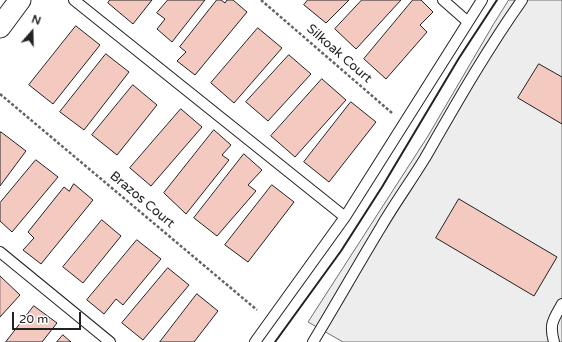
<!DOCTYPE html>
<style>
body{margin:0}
#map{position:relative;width:562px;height:342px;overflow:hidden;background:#fff;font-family:"Varela Round",sans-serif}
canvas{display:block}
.north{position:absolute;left:12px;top:12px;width:40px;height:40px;-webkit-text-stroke:3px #fff;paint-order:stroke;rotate:20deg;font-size:11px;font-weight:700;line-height:16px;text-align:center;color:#222}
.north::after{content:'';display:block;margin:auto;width:14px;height:18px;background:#222;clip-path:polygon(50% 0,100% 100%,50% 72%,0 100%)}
.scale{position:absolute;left:12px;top:312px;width:69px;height:18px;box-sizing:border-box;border:2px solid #222;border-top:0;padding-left:5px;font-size:12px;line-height:14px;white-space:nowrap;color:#222;-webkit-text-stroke:3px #fff;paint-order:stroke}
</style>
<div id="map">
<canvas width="562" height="342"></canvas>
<div class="north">N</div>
<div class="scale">20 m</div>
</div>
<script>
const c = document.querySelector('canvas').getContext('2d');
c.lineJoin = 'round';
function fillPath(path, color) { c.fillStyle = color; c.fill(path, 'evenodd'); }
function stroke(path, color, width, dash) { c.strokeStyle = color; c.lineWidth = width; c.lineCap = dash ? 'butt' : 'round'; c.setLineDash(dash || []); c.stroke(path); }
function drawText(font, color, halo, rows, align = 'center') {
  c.font = font + ' "Varela Round",sans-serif'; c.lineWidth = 3; c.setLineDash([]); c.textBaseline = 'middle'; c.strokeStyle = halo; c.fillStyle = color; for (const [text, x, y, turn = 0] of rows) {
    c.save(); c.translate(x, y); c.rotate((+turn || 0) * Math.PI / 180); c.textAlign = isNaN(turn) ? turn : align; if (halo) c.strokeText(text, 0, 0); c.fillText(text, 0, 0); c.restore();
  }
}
const parking = new Path2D(`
 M 509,0 L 562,0 L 562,342 L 343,342 L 308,322 L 428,136 L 493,25 Z`);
fillPath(parking, '#ededed');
stroke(parking, '#6f6f6f', 1);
const building = new Path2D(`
 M 110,0 L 152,0 L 133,24 L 108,3 Z
 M 168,0 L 205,0 L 172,42 L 157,29 L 165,19 L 157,13 Z
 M 217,0 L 221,0 L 225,3 L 227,0 L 233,0 L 247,12 L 195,75 L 177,61 L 186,52 L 180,47 Z
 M 308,0 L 349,0 L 326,23 L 304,5 Z
 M 362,0 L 401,0 L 356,49 L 335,29 Z
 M 413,0 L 421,0 L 433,12 L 420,25 L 427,32 L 386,79 L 364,59 Z
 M 76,26 L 100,45 L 53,104 L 29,85 Z
 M 258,28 L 282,48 L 234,103 L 211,83 Z
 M 106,54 L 129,72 L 84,130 L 60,112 Z
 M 289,55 L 311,74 L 268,121 L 246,102 Z
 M 539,64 L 562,77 L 562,124 L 518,98 Z
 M 322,79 L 346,100 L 295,157 L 271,136 Z
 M 133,85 L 157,105 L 117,155 L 92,135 Z
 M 351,102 L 376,122 L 329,182 L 304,162 Z
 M 181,109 L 202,127 L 151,186 L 130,168 Z
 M 214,130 L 231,145 L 222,155 L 229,160 L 186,214 L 164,193 Z
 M 1,132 L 26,151 L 0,186 L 0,134 Z
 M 244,154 L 262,170 L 248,185 L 256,191 L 217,236 L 194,218 Z
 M 36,160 L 58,177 L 12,232 L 0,221 L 0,203 Z
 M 74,184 L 93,200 L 41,264 L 23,250 L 34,238 L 28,232 L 64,187 L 69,191 Z
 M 272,185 L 294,202 L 248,262 L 225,245 Z
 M 459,199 L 557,257 L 534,296 L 436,238 Z
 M 102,220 L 121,236 L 83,283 L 63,267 Z
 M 137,240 L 161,259 L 123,305 L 116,299 L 104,314 L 87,300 Z
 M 168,268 L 189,285 L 143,340 L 122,323 Z
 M 0,276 L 20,295 L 0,317 Z
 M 197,294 L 218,311 L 194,342 L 160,342 Z
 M 34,306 L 57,323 L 42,342 L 6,342 Z
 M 63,335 L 71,342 L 57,342 Z`);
fillPath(building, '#f3c9c0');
stroke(building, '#222', 1);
const lane = new Path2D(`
 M 74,0 L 345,217
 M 443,0 L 468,22
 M 0,252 L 110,342
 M 255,342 L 345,217 L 482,0
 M 313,342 C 336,304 358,265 381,227 C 395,203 411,181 425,158 C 456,104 486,51 522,0
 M 554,342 C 549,324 553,320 562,304`);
const street = new Path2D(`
 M 0,27 L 20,0`);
stroke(lane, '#222', 12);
stroke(street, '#222', 23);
stroke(new Path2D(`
 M 261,0 L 392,113
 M 0,94 L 257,310`), '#646464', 2.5, [3, 2]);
stroke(lane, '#fff', 10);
stroke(street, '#fff', 21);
stroke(new Path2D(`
 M 275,342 L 341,251 L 382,187 L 459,58 L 497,0`), '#222', 2);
drawText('13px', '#222', '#fff', [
 ["Silkoak Court",339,54,41],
 ["Brazos Court",142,200,40]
]);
</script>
